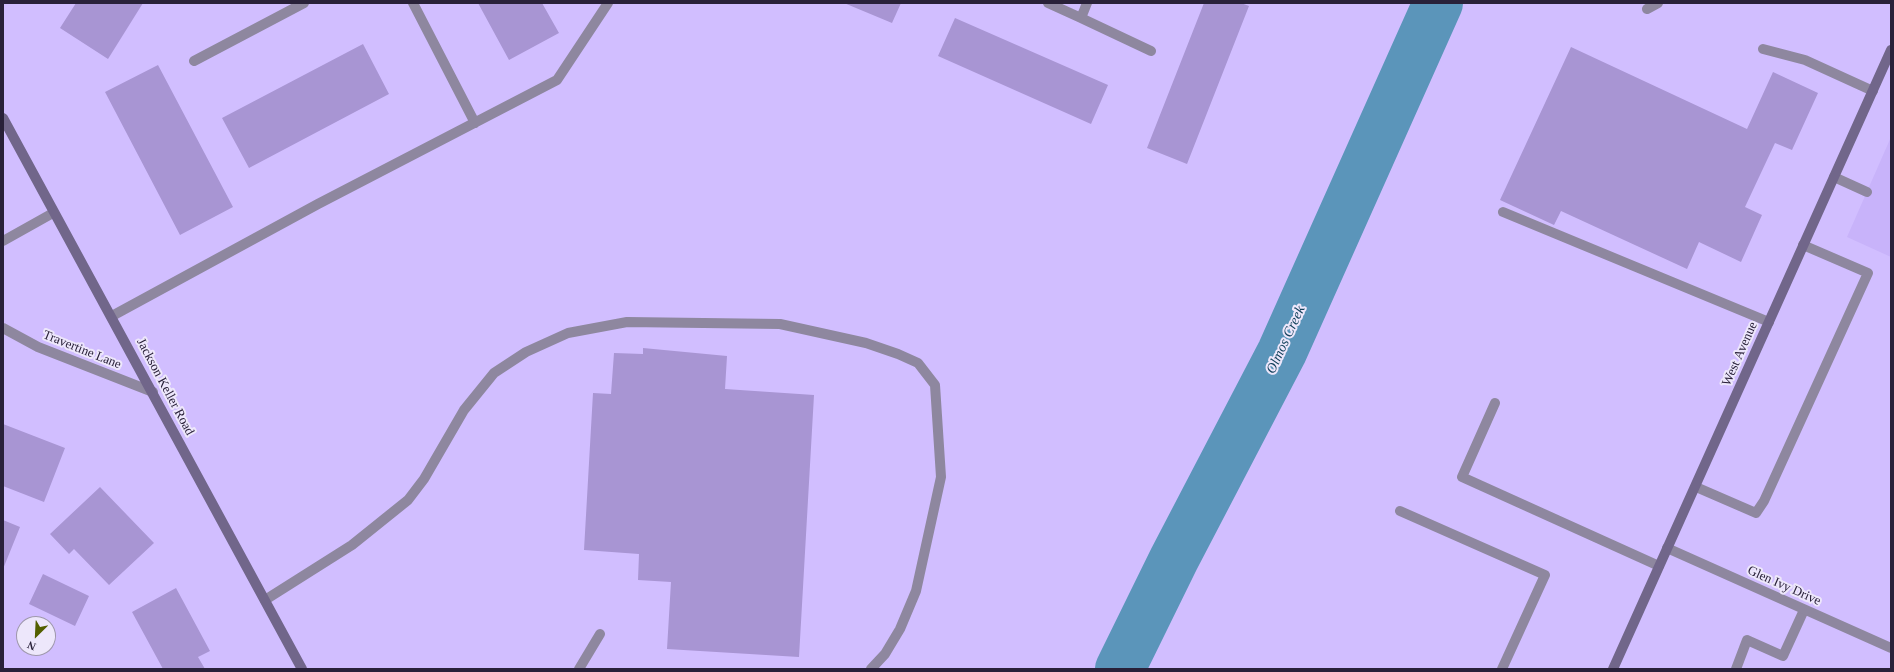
<!DOCTYPE html>
<style>
body{margin:0}
#map{position:relative;width:1894px;height:672px;overflow:hidden;background:#d1beff;font-family:Georgia,serif}
canvas{display:block}
.frame{position:absolute;inset:0;border:4px solid #292139;pointer-events:none}
.north{position:absolute;left:16px;top:616px;width:40px;height:40px;box-sizing:border-box;background:#ede7fb;border:1px solid #9f98ad;border-radius:50%;rotate:204deg;font-size:11px;font-weight:700;line-height:16px;text-align:center;color:#292139}
.north::after{content:'';display:block;margin:auto;width:14px;height:18px;background:#535f00;clip-path:polygon(50% 0,100% 100%,50% 72%,0 100%)}
</style>
<div id="map">
<canvas width="1894" height="672"></canvas>
<div class="frame"></div>
<div class="north">N</div>
</div>
<script>
const c = document.querySelector('canvas').getContext('2d');
c.lineJoin = 'round';
function fillPath(path, color) { c.fillStyle = color; c.fill(path, 'evenodd'); }
function stroke(path, color, width, dash) { c.strokeStyle = color; c.lineWidth = width; c.lineCap = dash ? 'butt' : 'round'; c.setLineDash(dash || []); c.stroke(path); }
function drawText(font, color, halo, rows, align = 'center') {
  c.font = font + ' Georgia,serif'; c.lineWidth = 4; c.setLineDash([]); c.textBaseline = 'middle'; c.strokeStyle = halo; c.fillStyle = color; for (const [text, x, y, turn = 0] of rows) {
    c.save(); c.translate(x, y); c.rotate((+turn || 0) * Math.PI / 180); c.textAlign = isNaN(turn) ? turn : align; if (halo) c.strokeText(text, 0, 0); c.fillText(text, 0, 0); c.restore();
  }
}
fillPath(new Path2D(`
 M 1891,137 L 1891,257 L 1847,237 Z`), '#c8b3fa');
stroke(new Path2D(`
 M 1120,669 L 1174,559 L 1282,352 L 1438,3`), '#5b95ba', 50);
fillPath(new Path2D(`
 M 76,3 L 143,3 L 108,59 L 60,28 Z
 M 478,3 L 542,3 L 559,33 L 509,60 Z
 M 844,3 L 901,3 L 892,23 Z
 M 1204,3 L 1241,3 L 1249,6 L 1187,164 L 1147,148 Z
 M 955,18 L 1108,85 L 1091,124 L 938,56 Z
 M 363,44 L 389,94 L 249,168 L 222,118 Z
 M 1571,47 L 1747,129 L 1773,72 L 1818,93 L 1792,150 L 1775,143 L 1745,207 L 1762,215 L 1741,262 L 1699,242 L 1687,269 L 1561,211 L 1554,225 L 1500,200 Z
 M 158,65 L 233,207 L 180,235 L 105,92 Z
 M 643,348 L 727,356 L 725,389 L 814,395 L 799,657 L 667,649 L 671,582 L 638,580 L 639,554 L 584,550 L 593,393 L 611,394 L 614,353 L 643,354 Z
 M 3,424 L 65,448 L 44,502 L 3,486 Z
 M 100,487 L 154,543 L 109,585 L 74,549 L 69,554 L 50,534 Z
 M 3,520 L 20,527 L 3,569 Z
 M 43,574 L 89,596 L 75,626 L 29,604 Z
 M 176,588 L 210,651 L 198,657 L 205,669 L 163,669 L 132,612 Z`), '#a895d3');
stroke(new Path2D(`
 M 1048,3 L 1081,18
 M 1087,3 L 1081,18 L 1151,51
 M 1647,9 L 1658,3
 M 1763,49 L 1805,60 L 1873,91
 M 1834,177 L 1867,192
 M 1503,212 L 1769,322
 M 1495,403 L 1462,477 L 1659,566
 M 1696,487 L 1756,513 L 1764,501 L 1868,273 L 1803,245
 M 1400,511 L 1545,575 L 1502,669
 M 265,600 L 352,545 L 408,500 L 424,479 L 464,410 L 494,373 L 526,352 L 568,333 L 627,322 L 780,324 L 866,343 L 898,354 L 918,363 L 935,385 L 941,477 L 916,591 L 900,629 L 885,654 L 871,669
 M 579,669 L 600,634
 M 1736,669 L 1747,640 L 1783,656 L 1804,610`), '#8e879f', 10);
stroke(new Path2D(`
 M 413,3 L 475,123
 M 194,61 L 304,3
 M 3,241 L 53,213
 M 112,316 L 318,204 L 557,80 L 608,3
 M 3,328 L 38,347 L 153,392
 M 1667,548 L 1891,648`), '#8e879f', 10);
stroke(new Path2D(`
 M 3,118 L 302,669
 M 1613,669 L 1891,50`), '#71668a', 10);
drawText('13px', '#292139', '#ede7fb', [
 ["Travertine Lane",82,350,22],
 ["West Avenue",1740,354,-66],
 ["Jackson Keller Road",165,387,62],
 ["Glen Ivy Drive",1784,586,24]
]);
drawText('italic 14px', '#12415b', '#ede7fb', [
 ["Olmos Creek",1286,340,-65]
]);
</script>
